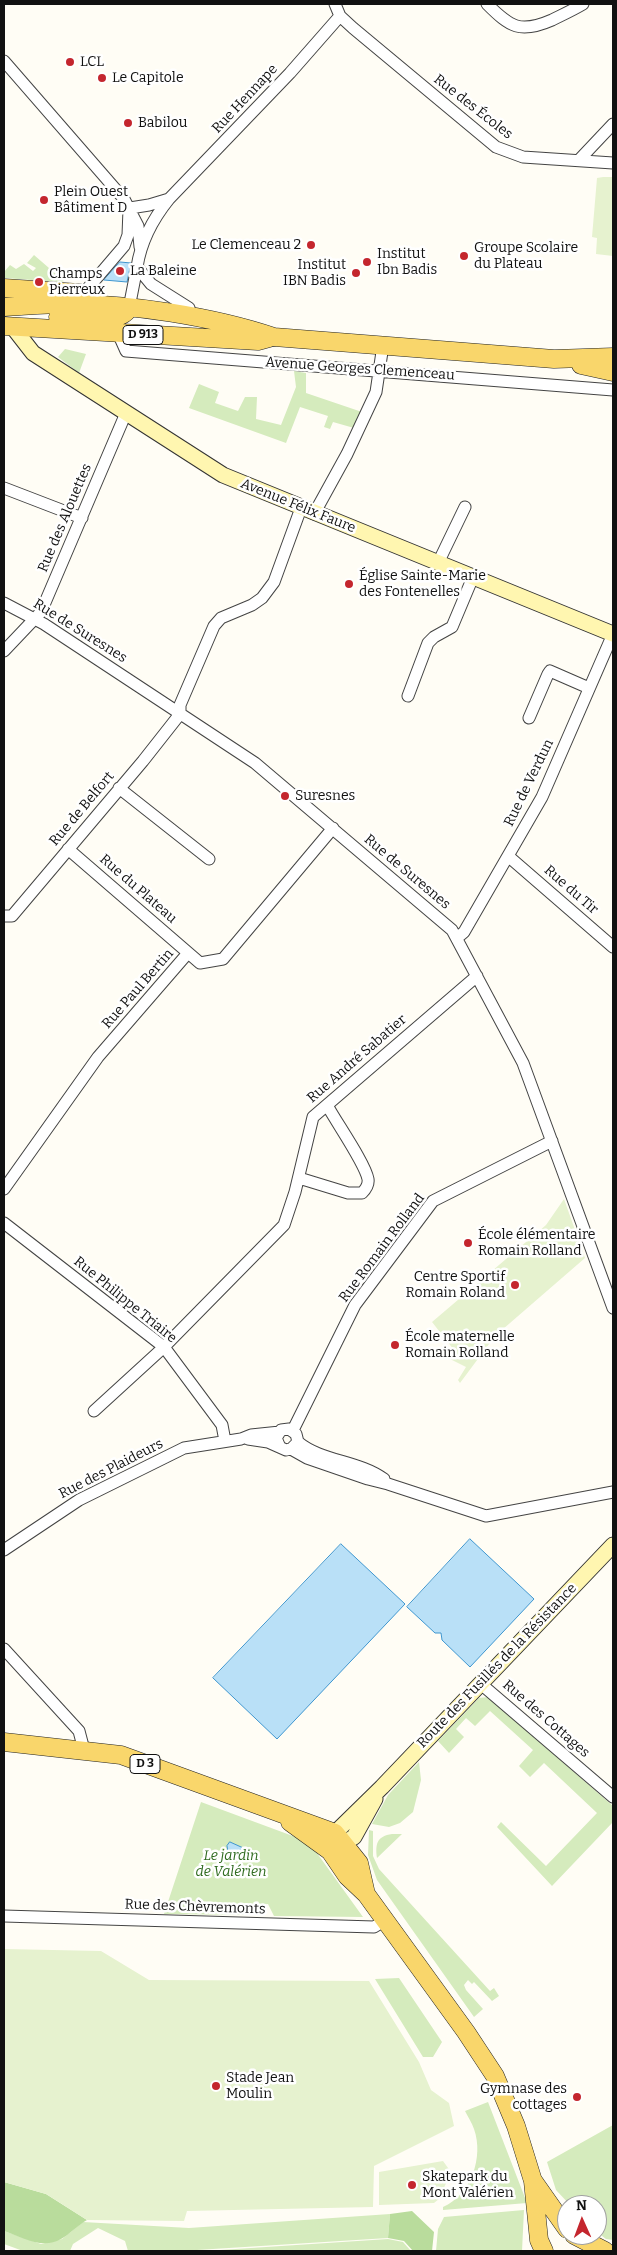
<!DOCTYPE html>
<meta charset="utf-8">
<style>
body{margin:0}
#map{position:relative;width:617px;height:2255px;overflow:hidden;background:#fffdf5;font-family:Bitter,serif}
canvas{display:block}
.frame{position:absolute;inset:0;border:5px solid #111;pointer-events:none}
.north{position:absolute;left:557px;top:2195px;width:50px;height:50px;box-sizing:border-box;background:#fff;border:1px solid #a0a0a0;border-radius:50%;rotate:358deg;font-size:14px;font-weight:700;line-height:20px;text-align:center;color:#111}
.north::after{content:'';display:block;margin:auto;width:18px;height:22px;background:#c4262e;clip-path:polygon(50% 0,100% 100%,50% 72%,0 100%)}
</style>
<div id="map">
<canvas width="617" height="2255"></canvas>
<div class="frame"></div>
<div class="north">N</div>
</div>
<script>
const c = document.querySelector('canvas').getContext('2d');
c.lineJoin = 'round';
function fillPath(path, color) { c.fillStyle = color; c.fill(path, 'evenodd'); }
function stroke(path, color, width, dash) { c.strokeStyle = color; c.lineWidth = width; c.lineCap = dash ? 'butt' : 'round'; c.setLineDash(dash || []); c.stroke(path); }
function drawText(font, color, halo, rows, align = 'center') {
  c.font = font + ' Bitter,serif'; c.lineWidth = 5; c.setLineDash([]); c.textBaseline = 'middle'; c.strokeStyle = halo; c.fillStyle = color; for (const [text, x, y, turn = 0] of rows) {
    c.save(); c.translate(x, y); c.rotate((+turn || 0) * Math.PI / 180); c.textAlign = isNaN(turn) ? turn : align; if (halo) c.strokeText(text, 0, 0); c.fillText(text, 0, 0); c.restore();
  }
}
fillPath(new Path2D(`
 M 34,255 L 64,281 L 61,282 L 4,278 L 4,272 L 10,265 L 16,269 L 24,264 L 33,271 L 36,268 L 27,263 Z
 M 65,349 L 86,354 L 79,373 L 58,357 Z
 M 294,371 L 306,373 L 306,393 L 362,412 L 354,428 L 333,422 L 330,429 L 324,427 L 328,416 L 300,407 L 286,443 L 189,408 L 199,384 L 219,392 L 215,403 L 238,411 L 245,397 L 257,397 L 256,419 L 281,425 L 296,387 Z
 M 488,1697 L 613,1806 L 613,1822 L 552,1886 L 497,1827 L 501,1822 L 546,1866 L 597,1813 L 544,1763 L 530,1777 L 519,1766 L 533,1750 L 490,1711 L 475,1726 L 466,1718 L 456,1729 L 464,1737 L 449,1753 L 438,1741 L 479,1698 Z
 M 419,1762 L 421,1780 L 413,1812 L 400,1823 L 389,1827 L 372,1824 L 388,1795 Z
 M 201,1802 L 309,1842 L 363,1917 L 274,1916 L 268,1904 L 258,1905 L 251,1915 L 164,1914 Z
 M 369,1830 L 373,1831 L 373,1856 L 379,1869 L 490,1991 L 494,1988 L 499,1996 L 492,2001 L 474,1982 L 472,1984 L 468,1980 L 464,1985 L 466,1990 L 483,2009 L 474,2017 L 377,1880 L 368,1855 Z
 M 392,1834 L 402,1834 L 377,1858 C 375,1844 377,1836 392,1834 Z
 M 399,1978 L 442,2042 L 433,2057 L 423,2057 L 375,1979 Z
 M 488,2102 L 527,2203 L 443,2210 L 443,2207 C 471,2195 484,2157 474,2129 C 472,2123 468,2117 465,2111 Z
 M 613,2125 L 613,2240 L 606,2239 L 597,2232 L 597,2205 L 570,2205 L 556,2190 L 547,2162 Z
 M 524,2210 L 522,2251 L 436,2251 L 438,2229 L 444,2217 Z
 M 390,2214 L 388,2238 L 181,2251 L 128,2251 L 125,2241 L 98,2228 L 73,2244 L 70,2251 L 23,2251 L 4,2244 L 4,2231 L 41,2244 L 62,2239 L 83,2222 L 189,2228 Z
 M 388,2239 L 403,2242 L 411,2251 L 205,2251 Z`), '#d5ebbd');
fillPath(new Path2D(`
 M 4,2182 L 46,2194 L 87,2220 C 78,2225 70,2234 61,2239 C 42,2250 22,2237 4,2231 Z
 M 412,2211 L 434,2232 L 432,2251 L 413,2251 L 404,2241 L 388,2238 L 390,2214 Z`), '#b9dc9c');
fillPath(new Path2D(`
 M 603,177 L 613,177 L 613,256 L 596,254 L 597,238 L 592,237 L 597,178 Z
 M 564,1199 L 585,1258 L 495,1336 L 460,1383 L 458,1380 L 466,1367 L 450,1359 L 454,1350 L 432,1322 L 546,1225 Z
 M 4,1949 L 101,1951 L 149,1980 L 369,1981 L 419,2062 L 431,2090 L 449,2103 L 454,2126 L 374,2166 L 373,2207 L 187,2211 L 184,2221 L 87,2220 L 46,2194 L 4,2182 Z
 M 443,2161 L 451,2172 L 439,2199 L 434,2203 L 379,2205 L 379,2172 Z`), '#e6f2cf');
const water = new Path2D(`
 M 120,262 L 131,263 L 127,282 L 104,280 Z
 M 470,1539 L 534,1599 L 470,1667 L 442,1640 L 441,1633 L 435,1633 L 407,1607 Z
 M 341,1544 L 405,1604 L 277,1739 L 213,1678 Z
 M 230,1842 L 250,1851 L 248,1857 L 237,1860 L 228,1852 L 227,1846 Z`);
fillPath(water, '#b9e0f7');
stroke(water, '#3f96cf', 1);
const street = new Path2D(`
 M 335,4 L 340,16 L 353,28 L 496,147 L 523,157 L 613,163
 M 487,4 C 510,27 520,34 552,20 C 562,15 573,10 583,4
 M 4,61 L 124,199 L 138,226 L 140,247
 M 579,160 L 613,124
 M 130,208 L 149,205 L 169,199
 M 83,294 L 124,246 L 128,235 L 129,209
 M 129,308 L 137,267
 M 189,308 L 151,284 L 137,267 C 141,241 152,220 169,199 L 290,73 L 340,16
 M 118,333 L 126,351 L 613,390
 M 4,488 L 82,518
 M 314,514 L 347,454 L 376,392 L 383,345
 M 438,563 L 465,507
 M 4,603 L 44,624 L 255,763 L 452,930 L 523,1063 L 613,1308
 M 4,651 L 41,612 L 126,413
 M 408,696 L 428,643 L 434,637 L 452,627 L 473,577
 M 529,718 L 548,674 L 550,671 L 589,688
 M 119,788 L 209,859
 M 68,849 L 200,963 L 223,959 L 333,828
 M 508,856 L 613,947
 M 4,916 L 12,916 L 143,761 L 180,714 L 180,705 L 214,626 L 221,618 L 252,605 L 262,598 L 274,582 L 301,508
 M 457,938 L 464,932 L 542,797 L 613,634
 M 299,1178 L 348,1193 L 362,1193 C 366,1189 369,1185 368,1179 C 365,1163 336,1122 327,1105
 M 4,1189 L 98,1057 L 188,953
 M 4,1223 L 164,1347 L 222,1425 L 225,1441
 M 94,1411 L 164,1347 L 284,1225 L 295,1192 L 313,1117 L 477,976
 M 293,1430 L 355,1305 L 433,1201 L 552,1141
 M 248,1439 L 268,1442 L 286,1450 L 291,1449 L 298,1442 L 296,1434 L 289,1429 L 281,1430 L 276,1438 L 279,1445
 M 298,1442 C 322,1462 358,1460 384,1479
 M 291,1449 L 307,1458 L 368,1479 L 388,1484 L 486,1516 L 613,1492
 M 4,1550 L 79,1500 L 184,1448 L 241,1439 L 251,1435 L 280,1432
 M 4,1649 L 79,1731 L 84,1750
 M 481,1684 L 613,1797
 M 4,1916 L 374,1927 L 384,1921`);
const secondary = new Path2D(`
 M 12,326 L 33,353 L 223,475 L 613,634
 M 332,1843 L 335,1833 L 382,1787 L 613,1545
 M 334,1849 L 354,1837 L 375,1799`);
const primary = new Path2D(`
 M 4,288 L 80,293
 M 4,307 C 24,306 45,304 65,304 C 128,303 215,317 274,337 L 554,359 L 613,357
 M 58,317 C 75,318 117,324 127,311
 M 4,326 L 258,341 L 269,338
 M 581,365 L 613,372
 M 4,1742 L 121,1755 L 335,1833 L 359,1863 L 366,1894 L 466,2032 L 495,2076 L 516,2126 L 533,2181 L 539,2240 L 544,2251
 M 290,1822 L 330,1851 L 347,1876 L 366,1894
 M 534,2182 L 567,2229
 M 574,2235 L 605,2251`);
stroke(street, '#444', 13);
stroke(secondary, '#333', 17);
stroke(primary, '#222', 19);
stroke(street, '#fff', 11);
stroke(secondary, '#fff6b0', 15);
stroke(primary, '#f9d66b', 18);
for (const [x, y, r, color] of [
 [70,62,5,"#c4262e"],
 [102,78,5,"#c4262e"],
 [128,123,5,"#c4262e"],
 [44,200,5,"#c4262e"],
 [311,245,5,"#c4262e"],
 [464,256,5,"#c4262e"],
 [367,262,5,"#c4262e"],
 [120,271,5,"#c4262e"],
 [356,273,5,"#c4262e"],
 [39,282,5,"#c4262e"],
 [349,584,5,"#c4262e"],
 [285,796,5,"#c4262e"],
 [468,1243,5,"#c4262e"],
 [515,1285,5,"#c4262e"],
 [395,1345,5,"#c4262e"],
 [216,2086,5,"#c4262e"],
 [577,2097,5,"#c4262e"],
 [412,2185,5,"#c4262e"]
]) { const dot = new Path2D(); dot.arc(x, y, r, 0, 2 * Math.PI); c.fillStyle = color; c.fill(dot); stroke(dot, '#fff', 2); }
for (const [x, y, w] of [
 [143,335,40],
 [145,1764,30]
]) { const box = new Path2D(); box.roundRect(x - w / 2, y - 9.5, w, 19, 4); c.fillStyle = '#fff'; c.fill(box); stroke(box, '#111', 1); }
drawText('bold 12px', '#111', null, [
 ["D 913",143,335],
 ["D 3",145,1764]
]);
drawText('14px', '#111', '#fff', [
 ["LCL",80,62],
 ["Le Capitole",112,78],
 ["Babilou",138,123],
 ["Plein Ouest",54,192],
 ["Bâtiment D",54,208],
 ["Le Clemenceau 2",301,245,"right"],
 ["Groupe Scolaire",474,248],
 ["du Plateau",474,264],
 ["Institut",377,254],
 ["Ibn Badis",377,270],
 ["Institut",346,265,"right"],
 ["IBN Badis",346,281,"right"],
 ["La Baleine",130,271],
 ["Champs",49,274],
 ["Pierreux",49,290],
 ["Église Sainte-Marie",359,576],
 ["des Fontenelles",359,592],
 ["Suresnes",295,796],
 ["École élémentaire",478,1235],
 ["Romain Rolland",478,1251],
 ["Centre Sportif",505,1277,"right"],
 ["Romain Roland",505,1293,"right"],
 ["École maternelle",405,1337],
 ["Romain Rolland",405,1353],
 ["Stade Jean",226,2078],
 ["Moulin",226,2094],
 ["Gymnase des",567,2089,"right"],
 ["cottages",567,2105,"right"],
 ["Skatepark du",422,2177],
 ["Mont Valérien",422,2193]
], 'left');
drawText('14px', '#111', '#fff', [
 ["Rue Hennape",245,99,-47],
 ["Rue des Écoles",473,107,38],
 ["Avenue Georges Clemenceau",360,369,4],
 ["Avenue Félix Faure",298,506,22],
 ["Rue des Alouettes",65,518,-67],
 ["Rue de Suresnes",80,631,32],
 ["Rue de Verdun",529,783,-64],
 ["Rue de Belfort",82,809,-50],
 ["Rue de Suresnes",407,872,40],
 ["Rue du Plateau",138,889,41],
 ["Rue du Tir",571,890,41],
 ["Rue Paul Bertin",138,989,-49],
 ["Rue André Sabatier",357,1059,-41],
 ["Rue Romain Rolland",382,1248,-53],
 ["Rue Philippe Triaire",125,1300,39],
 ["Rue des Plaideurs",111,1469,-27],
 ["Route des Fusillés de la Résistance",497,1666,-46],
 ["Rue des Cottages",546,1719,41],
 ["Rue des Chèvremonts",195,1907,2]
]);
drawText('italic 14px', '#2f6b1f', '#fff', [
 ["Le jardin",231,1856],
 ["de Valérien",231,1872]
]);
</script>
